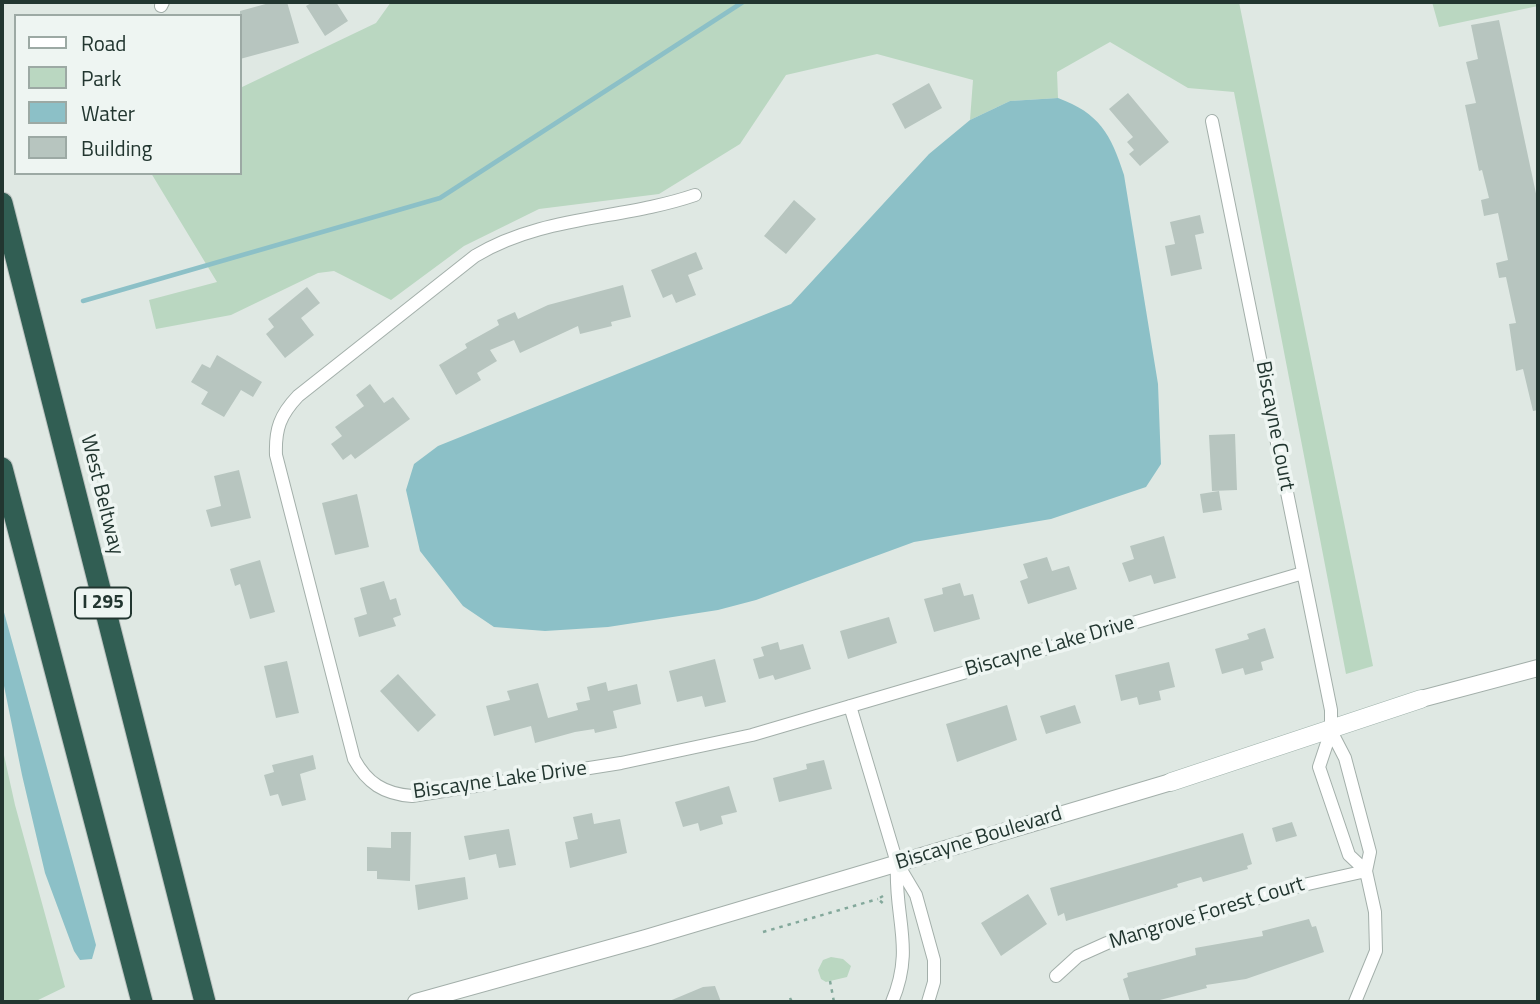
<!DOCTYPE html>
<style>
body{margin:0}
#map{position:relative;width:1540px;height:1004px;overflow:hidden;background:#dfe8e3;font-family:"Titillium Web",sans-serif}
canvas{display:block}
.frame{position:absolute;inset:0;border:4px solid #223630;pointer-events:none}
.legend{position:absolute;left:14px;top:14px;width:228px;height:161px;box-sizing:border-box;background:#eef5f2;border:2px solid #9ca9a4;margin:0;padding:9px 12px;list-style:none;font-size:21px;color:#223630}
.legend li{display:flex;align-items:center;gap:14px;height:35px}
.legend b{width:35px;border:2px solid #9ca9a4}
</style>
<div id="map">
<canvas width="1540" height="1004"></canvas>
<div class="frame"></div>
<ul class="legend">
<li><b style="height:9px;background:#fff"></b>Road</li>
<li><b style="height:19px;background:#bad7c1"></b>Park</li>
<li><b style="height:19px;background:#8cc0c7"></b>Water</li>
<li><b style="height:19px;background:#b7c5bf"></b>Building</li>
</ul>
</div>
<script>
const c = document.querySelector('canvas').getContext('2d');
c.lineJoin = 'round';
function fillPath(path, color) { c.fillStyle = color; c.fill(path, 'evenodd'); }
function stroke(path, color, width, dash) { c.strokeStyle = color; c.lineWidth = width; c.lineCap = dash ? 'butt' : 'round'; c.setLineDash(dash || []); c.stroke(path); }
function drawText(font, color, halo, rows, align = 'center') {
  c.font = font + ' "Titillium Web",sans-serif'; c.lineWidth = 7; c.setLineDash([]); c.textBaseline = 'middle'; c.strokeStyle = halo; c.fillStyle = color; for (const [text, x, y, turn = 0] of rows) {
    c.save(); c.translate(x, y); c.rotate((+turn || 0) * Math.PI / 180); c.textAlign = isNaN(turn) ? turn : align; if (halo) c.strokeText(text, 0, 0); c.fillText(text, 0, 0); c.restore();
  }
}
fillPath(new Path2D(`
 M 391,2 L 1239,2 L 1373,666 L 1346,674 L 1234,92 L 1188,88 L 1110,42 L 1057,72 L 1058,98 L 1010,101 L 970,120 L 973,80 L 877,54 L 786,75 L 740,144 L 659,194 L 539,209 L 464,246 L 391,300 L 334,271 L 318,273 L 231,315 L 156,329 L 149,300 L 217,282 L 151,173 L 240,173 L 240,88 L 376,23 Z
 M 1432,2 L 1538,2 L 1538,6 L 1439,27 Z
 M 2,746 L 15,805 L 65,987 L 34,1002 L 2,1002 Z
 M 831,957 L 843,959 L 851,966 L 847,977 L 826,982 L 821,979 L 818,970 L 823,960 Z`), '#bad7c1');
fillPath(new Path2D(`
 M 1058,98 C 1099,113 1111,134 1124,175 L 1158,384 L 1161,464 L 1146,487 L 1051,519 L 914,542 L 756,600 L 718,610 L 608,627 L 545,631 L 494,627 L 463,606 L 420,551 L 406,490 L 414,464 L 438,446 L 791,304 L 929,154 L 970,120 L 1010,101 Z
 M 2,605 L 96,945 L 92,959 L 80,960 L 74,951 L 45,873 L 22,775 L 2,676 Z`), '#8cc0c7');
stroke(new Path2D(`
 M 83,301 L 440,198 L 743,2`), '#8cc0c7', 4.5);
fillPath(new Path2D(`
 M 273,2 L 287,2 L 299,43 L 240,59 L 240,11 Z
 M 313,2 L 336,2 L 348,21 L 325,36 L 306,6 Z
 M 1499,20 L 1538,203 L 1538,410 L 1533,411 L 1523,369 L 1516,371 L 1509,324 L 1516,323 L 1506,277 L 1499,278 L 1496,263 L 1508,260 L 1498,213 L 1484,216 L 1481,200 L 1489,198 L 1482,170 L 1479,171 L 1465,105 L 1476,103 L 1466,62 L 1478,59 L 1471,25 Z
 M 929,83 L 942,108 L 905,129 L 892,104 Z
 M 1128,93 L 1169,142 L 1140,166 L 1129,154 L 1134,150 L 1127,142 L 1133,137 L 1109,109 Z
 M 794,200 L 816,219 L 786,254 L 764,236 Z
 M 1200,215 L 1204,233 L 1195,235 L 1202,269 L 1171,276 L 1165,246 L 1175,244 L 1170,222 Z
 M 696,252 L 703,269 L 688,275 L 696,295 L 676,303 L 672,294 L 663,298 L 651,270 Z
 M 623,285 L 631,317 L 611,322 L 612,326 L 580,334 L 578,326 L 520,353 L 514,340 L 490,350 L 497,361 L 477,373 L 481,380 L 456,395 L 439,365 L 467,348 L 465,344 L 499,325 L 497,320 L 515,312 L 518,319 L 548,305 Z
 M 307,287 L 320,303 L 301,318 L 314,335 L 285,358 L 266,334 L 274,327 L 268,319 Z
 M 217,355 L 262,382 L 253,397 L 241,390 L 224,417 L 201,404 L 208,392 L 191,382 L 202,364 L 210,368 Z
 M 370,384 L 384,403 L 393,397 L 410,419 L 355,459 L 351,454 L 343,460 L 331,444 L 342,436 L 335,427 L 364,406 L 356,395 Z
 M 1235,434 L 1237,490 L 1212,491 L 1209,435 Z
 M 239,470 L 251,518 L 211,527 L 206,510 L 221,506 L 214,476 Z
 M 1219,491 L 1222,510 L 1203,513 L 1200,494 Z
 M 357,494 L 369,547 L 335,555 L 322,503 Z
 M 1164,536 L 1176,578 L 1154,584 L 1151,575 L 1129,582 L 1122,563 L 1134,559 L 1130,546 Z
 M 1047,557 L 1052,571 L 1069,566 L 1077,589 L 1028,604 L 1020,581 L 1028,578 L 1023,564 Z
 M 260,560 L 275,612 L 250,619 L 240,584 L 235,586 L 230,569 Z
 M 384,581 L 390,600 L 396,598 L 401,615 L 393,618 L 396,626 L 359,637 L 354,618 L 367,614 L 360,588 Z
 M 960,583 L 964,596 L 973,594 L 980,619 L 934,632 L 924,599 L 943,594 L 942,588 Z
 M 889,617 L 897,643 L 848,659 L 840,631 Z
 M 1265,628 L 1274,658 L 1261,662 L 1263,670 L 1245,675 L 1243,668 L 1222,674 L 1215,649 L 1249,639 L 1247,634 Z
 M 778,642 L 780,650 L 803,644 L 811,669 L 775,680 L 773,675 L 759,679 L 753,659 L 764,656 L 761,647 Z
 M 715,659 L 726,702 L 705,707 L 702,696 L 677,702 L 669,671 Z
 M 287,661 L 299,713 L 276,718 L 264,666 Z
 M 1169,662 L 1175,687 L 1159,691 L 1161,700 L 1139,705 L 1137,697 L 1121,701 L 1115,675 Z
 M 398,674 L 436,715 L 418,732 L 380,691 Z
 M 606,682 L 608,691 L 637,684 L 641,704 L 613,711 L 617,728 L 595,733 L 594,729 L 575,732 L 535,743 L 531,726 L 494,736 L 486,706 L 510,700 L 507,691 L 538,683 L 548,718 L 578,710 L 576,703 L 590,700 L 587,687 Z
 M 1007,705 L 1017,740 L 957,762 L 946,724 Z
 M 1075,705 L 1081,723 L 1046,734 L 1040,716 Z
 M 313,755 L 316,769 L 300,774 L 306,800 L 282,806 L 278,794 L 270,796 L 264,775 L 274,772 L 272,765 Z
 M 824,760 L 832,789 L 779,802 L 773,778 L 807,769 L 806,764 Z
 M 729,786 L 737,812 L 721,816 L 723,824 L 700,831 L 698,823 L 683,827 L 675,802 Z
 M 592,813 L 594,824 L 620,819 L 627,853 L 570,868 L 565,842 L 578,839 L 573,817 Z
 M 1292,822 L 1297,836 L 1276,842 L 1272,828 Z
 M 509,829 L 516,865 L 499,868 L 496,854 L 469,860 L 464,836 Z
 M 391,832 L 411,832 L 410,881 L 377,879 L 377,871 L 367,871 L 367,847 L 391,848 Z
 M 1243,833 L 1252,864 L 1247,866 L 1248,869 L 1203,882 L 1201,877 L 1177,884 L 1178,887 L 1066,921 L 1064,913 L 1058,916 L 1050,888 Z
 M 465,877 L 468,899 L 418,910 L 415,885 Z
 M 1028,894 L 1047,924 L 1001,956 L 981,923 Z
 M 1309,919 L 1312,927 L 1316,926 L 1324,952 L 1246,979 L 1206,985 L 1207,988 L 1152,1002 L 1130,1002 L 1123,979 L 1128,977 L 1127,973 L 1196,955 L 1195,948 L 1263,936 L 1262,931 Z
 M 715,986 L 721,1002 L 667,1002 L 703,987 Z`), '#b7c5bf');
const minor = new Path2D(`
 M 161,6 L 163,2
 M 1212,121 L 1331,710 L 1331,731 L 1319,767 L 1349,855 L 1366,871
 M 695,195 C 622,220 543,215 475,256 L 298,396 C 280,415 275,429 276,455 L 354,759 C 367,783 384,794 412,796 L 621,763 L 752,735 L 1303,573
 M 850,706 L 897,863 L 916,895 L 934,960 L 934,982 L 928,1002
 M 1331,731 L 1345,758 L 1370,852 L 1366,871 L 1375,912 L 1376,951 L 1355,1002
 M 1056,976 L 1078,956 L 1107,943 L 1299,886 L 1366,871
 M 892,1002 C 915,948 894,918 897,864`);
const tertiary = new Path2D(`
 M 1421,699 L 1538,668
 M 416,1002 L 646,938 L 1171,782`);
const secondary = new Path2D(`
 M 1171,782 L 1421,699`);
const motorway = new Path2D(`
 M 2,203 L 205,1002
 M 2,468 L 142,1002`);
stroke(minor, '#a3afaa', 14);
stroke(tertiary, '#a3afaa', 18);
stroke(secondary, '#9fb2ab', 19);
stroke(motorway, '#bdc3c1', 23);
stroke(new Path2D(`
 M 883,896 L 878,899 L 885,905
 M 763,932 L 878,899
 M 830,981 L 834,1002
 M 790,998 L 792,1002`), '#83a89b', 2.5, [3.5, 5]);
stroke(minor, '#fff', 12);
stroke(tertiary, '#fff', 16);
stroke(secondary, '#fff', 18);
stroke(motorway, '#315e53', 21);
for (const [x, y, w] of [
 [103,603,56]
]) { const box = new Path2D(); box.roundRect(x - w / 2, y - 15.5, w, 31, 5); c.fillStyle = '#eef5f2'; c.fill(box); stroke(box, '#223630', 2); }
drawText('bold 19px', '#223630', null, [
 ["I 295",103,603]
]);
drawText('21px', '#223630', '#eef5f2', [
 ["Biscayne Court",1274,426,79],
 ["West Beltway",101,495,76],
 ["Biscayne Lake Drive",1050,647,-16],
 ["Biscayne Lake Drive",500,781,-8],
 ["Biscayne Boulevard",979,839,-17],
 ["Mangrove Forest Court",1207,914,-17]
]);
</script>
